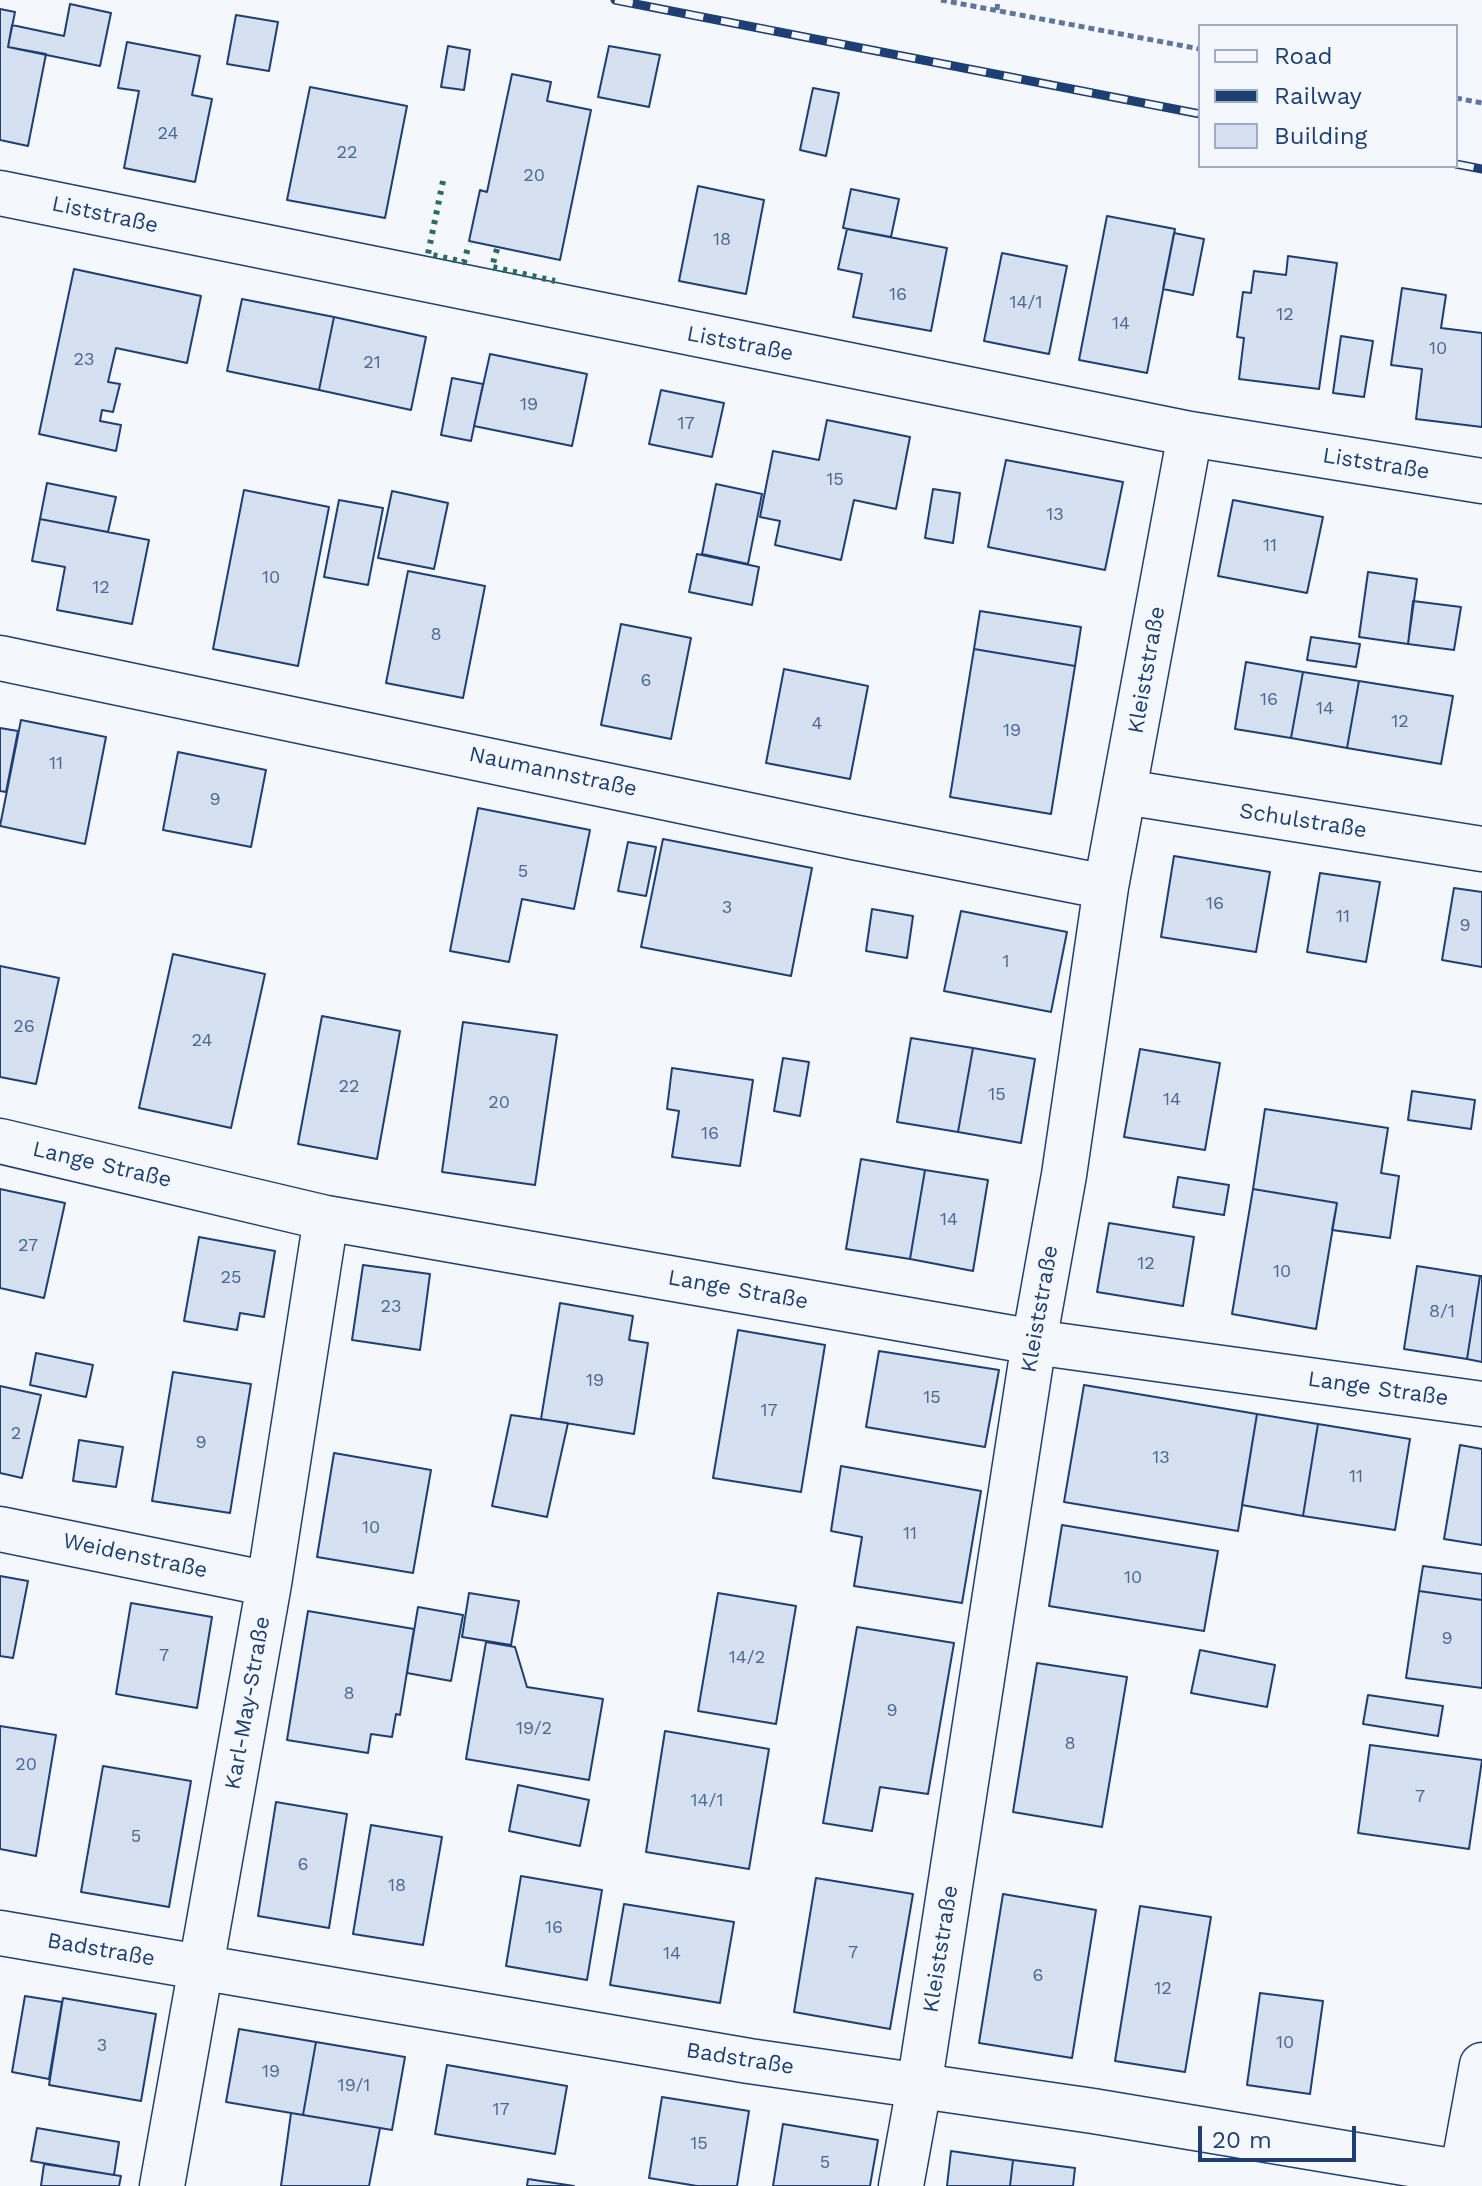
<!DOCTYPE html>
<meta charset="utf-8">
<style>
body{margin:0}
#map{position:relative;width:1482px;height:2186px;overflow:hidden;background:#f4f7fb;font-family:"Work Sans",sans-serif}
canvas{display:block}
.legend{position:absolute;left:1198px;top:24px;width:260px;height:144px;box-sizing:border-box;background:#f4f7fb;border:2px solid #9eadc5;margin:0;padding:10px 14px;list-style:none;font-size:24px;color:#1d3f73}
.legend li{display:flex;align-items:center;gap:16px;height:40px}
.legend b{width:40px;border:2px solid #9eadc5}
.scale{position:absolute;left:1198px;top:2126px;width:158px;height:36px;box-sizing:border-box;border:4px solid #1d3f73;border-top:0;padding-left:10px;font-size:24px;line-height:28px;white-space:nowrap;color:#1d3f73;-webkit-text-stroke:6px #f4f7fb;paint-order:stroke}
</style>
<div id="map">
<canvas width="1482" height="2186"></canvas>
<ul class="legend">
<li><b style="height:10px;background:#f4f7fb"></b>Road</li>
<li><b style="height:10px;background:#1d3f73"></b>Railway</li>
<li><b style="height:22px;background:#d5e0f0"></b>Building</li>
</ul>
<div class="scale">20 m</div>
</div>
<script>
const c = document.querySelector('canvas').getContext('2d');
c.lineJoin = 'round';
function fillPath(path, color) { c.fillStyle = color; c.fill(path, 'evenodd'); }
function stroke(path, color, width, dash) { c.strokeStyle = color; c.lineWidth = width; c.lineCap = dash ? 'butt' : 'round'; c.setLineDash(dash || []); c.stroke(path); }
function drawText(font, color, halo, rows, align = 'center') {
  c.font = font + ' "Work Sans",sans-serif'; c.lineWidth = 6; c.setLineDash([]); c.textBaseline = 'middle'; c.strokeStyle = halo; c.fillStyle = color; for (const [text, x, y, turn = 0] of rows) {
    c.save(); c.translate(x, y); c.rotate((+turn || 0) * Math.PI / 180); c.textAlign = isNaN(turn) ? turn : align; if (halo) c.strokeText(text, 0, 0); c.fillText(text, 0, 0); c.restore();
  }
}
const building = new Path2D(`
 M 70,4 L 111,13 L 100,66 L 8,47 L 12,25 L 64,36 Z
 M 0,9 L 15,12 L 8,47 L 46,54 L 28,146 L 0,140 Z
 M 236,15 L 278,22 L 269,71 L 227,64 Z
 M 127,42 L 200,56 L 192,95 L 212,99 L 195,182 L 124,168 L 139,91 L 118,88 Z
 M 448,46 L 470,50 L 464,90 L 441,87 Z
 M 609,46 L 660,55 L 649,107 L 598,97 Z
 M 512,74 L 551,82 L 547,101 L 591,110 L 560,260 L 469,241 L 480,190 L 487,192 Z
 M 310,87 L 407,106 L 385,218 L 287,200 Z
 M 813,88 L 839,93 L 826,156 L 800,150 Z
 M 698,186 L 764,200 L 746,294 L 679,281 Z
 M 851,189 L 899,199 L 891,237 L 843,228 Z
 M 1107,216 L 1175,229 L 1147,373 L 1079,360 Z
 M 847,229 L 947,248 L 931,331 L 853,317 L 862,274 L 838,269 Z
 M 1174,233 L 1204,239 L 1193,295 L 1163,289 Z
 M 1002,253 L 1067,266 L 1049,354 L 984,341 Z
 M 1288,256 L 1337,263 L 1319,389 L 1239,379 L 1244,338 L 1237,337 L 1243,292 L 1251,293 L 1254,271 L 1286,275 Z
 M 74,269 L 201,296 L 187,363 L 116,348 L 108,382 L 120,384 L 113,412 L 102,410 L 100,421 L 121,425 L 116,451 L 39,434 Z
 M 1402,288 L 1446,295 L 1441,328 L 1482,333 L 1482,427 L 1416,419 L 1422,369 L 1391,365 Z
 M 242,299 L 334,317 L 319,390 L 227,371 Z
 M 334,317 L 426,337 L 411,410 L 319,390 Z
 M 1341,336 L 1373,341 L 1364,397 L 1333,393 Z
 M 490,354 L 587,374 L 572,446 L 474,426 Z
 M 452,378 L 483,384 L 471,441 L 441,435 Z
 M 661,390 L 724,403 L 712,457 L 649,444 Z
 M 827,420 L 910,437 L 896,509 L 854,500 L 841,560 L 775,545 L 780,521 L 760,517 L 773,451 L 819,460 Z
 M 1006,460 L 1123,482 L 1105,570 L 988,547 Z
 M 47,483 L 116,497 L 108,532 L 40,519 Z
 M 716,484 L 762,494 L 748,564 L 702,554 Z
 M 933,489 L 960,493 L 953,543 L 925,538 Z
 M 244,490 L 329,507 L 298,666 L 213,649 Z
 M 392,491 L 448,503 L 434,569 L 378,558 Z
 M 339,500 L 383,508 L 368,585 L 324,577 Z
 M 1233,500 L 1323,517 L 1307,593 L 1218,576 Z
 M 40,519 L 149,540 L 132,624 L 57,610 L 65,567 L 32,561 Z
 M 697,554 L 759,567 L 752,605 L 689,592 Z
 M 408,571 L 485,586 L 463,698 L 386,683 Z
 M 1368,572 L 1417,579 L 1408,644 L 1359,637 Z
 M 1413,601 L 1461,607 L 1454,650 L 1408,644 Z
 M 980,611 L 1081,627 L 1075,666 L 974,649 Z
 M 621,624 L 691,638 L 671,739 L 601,725 Z
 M 1311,637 L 1360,644 L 1356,667 L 1307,660 Z
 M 974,649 L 1075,666 L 1051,814 L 950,797 Z
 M 1246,662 L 1303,672 L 1291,738 L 1235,729 Z
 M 784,669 L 868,686 L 850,779 L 766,763 Z
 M 1303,672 L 1359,681 L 1347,748 L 1291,738 Z
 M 1359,681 L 1453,696 L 1441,764 L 1347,748 Z
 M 21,720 L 106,737 L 85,844 L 0,826 Z
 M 0,728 L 18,731 L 6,792 L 0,791 Z
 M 178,752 L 266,770 L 251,847 L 163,830 Z
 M 478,808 L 590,830 L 574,909 L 522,899 L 509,962 L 450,951 Z
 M 663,839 L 812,868 L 791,976 L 641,947 Z
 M 628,842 L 656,847 L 646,896 L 618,891 Z
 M 1174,856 L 1270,872 L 1256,952 L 1161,937 Z
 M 1320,873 L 1380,882 L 1366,962 L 1307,952 Z
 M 1454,888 L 1482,892 L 1482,967 L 1442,960 Z
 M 872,909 L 913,916 L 907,958 L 866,951 Z
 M 961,911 L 1067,932 L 1051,1012 L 944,991 Z
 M 173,954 L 265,974 L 231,1128 L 139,1108 Z
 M 0,966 L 59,978 L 36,1084 L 0,1077 Z
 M 322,1016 L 400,1031 L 377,1159 L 298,1144 Z
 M 463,1022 L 557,1035 L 535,1185 L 442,1172 Z
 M 911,1038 L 973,1048 L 958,1132 L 897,1122 Z
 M 973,1048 L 1035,1059 L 1021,1143 L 958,1132 Z
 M 1140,1049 L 1220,1063 L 1205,1150 L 1124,1137 Z
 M 783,1058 L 809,1062 L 800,1116 L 774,1111 Z
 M 672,1068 L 753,1080 L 740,1166 L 672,1157 L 679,1111 L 667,1109 Z
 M 1412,1091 L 1475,1100 L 1471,1129 L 1408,1120 Z
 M 1265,1109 L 1388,1128 L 1381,1173 L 1399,1176 L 1390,1238 L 1332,1230 L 1337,1203 L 1253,1189 Z
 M 861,1159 L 925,1170 L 910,1259 L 846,1249 Z
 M 925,1170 L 988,1180 L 973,1271 L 910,1259 Z
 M 1178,1177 L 1229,1185 L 1224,1215 L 1173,1207 Z
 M 0,1189 L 65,1203 L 44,1298 L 0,1288 Z
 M 1253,1189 L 1337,1203 L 1316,1329 L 1232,1314 Z
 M 1109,1223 L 1194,1237 L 1183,1306 L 1097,1292 Z
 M 199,1237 L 275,1251 L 264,1317 L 240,1313 L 237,1330 L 184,1321 Z
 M 363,1265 L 430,1274 L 420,1350 L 352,1340 Z
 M 1417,1266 L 1480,1276 L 1467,1359 L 1404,1349 Z
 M 1480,1276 L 1482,1276 L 1482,1362 L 1467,1359 Z
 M 560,1303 L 633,1316 L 629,1340 L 648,1343 L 634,1434 L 541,1419 Z
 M 738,1330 L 825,1345 L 801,1492 L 713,1478 Z
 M 879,1351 L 999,1370 L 985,1447 L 866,1427 Z
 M 36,1353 L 93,1365 L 86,1397 L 30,1385 Z
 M 173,1372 L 251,1384 L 230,1513 L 152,1501 Z
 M 1084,1385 L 1257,1414 L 1238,1531 L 1064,1502 Z
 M 0,1386 L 41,1395 L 22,1478 L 0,1473 Z
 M 1257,1414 L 1318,1424 L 1303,1516 L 1242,1505 Z
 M 511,1415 L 568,1423 L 547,1517 L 492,1506 Z
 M 1318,1424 L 1410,1439 L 1395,1530 L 1303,1516 Z
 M 79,1440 L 123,1447 L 116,1487 L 73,1481 Z
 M 1460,1445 L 1482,1449 L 1482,1545 L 1444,1539 Z
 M 334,1453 L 431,1470 L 413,1573 L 317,1557 Z
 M 841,1466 L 981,1491 L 962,1603 L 854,1586 L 862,1537 L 831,1531 Z
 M 1062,1525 L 1218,1551 L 1204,1631 L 1049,1606 Z
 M 1423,1566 L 1482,1574 L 1482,1600 L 1419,1591 Z
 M 0,1576 L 28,1581 L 13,1658 L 0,1656 Z
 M 1419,1591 L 1482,1600 L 1482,1688 L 1406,1678 Z
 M 469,1593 L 519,1601 L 511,1645 L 462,1637 Z
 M 718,1593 L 796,1606 L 776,1724 L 698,1711 Z
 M 131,1603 L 212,1617 L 197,1708 L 116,1694 Z
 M 418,1607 L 463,1615 L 451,1681 L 407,1673 Z
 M 308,1611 L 414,1629 L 400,1715 L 396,1714 L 392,1737 L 371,1734 L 368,1753 L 287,1740 Z
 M 857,1627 L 954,1643 L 928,1794 L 880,1787 L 872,1831 L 823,1823 Z
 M 486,1642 L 515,1647 L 527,1687 L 603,1699 L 589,1780 L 466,1759 Z
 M 1200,1650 L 1275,1665 L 1267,1707 L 1191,1693 Z
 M 1037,1663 L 1127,1677 L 1102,1827 L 1013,1812 Z
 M 1368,1695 L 1443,1706 L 1438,1736 L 1363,1724 Z
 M 0,1726 L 56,1735 L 36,1856 L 0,1849 Z
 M 665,1731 L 769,1749 L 749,1869 L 646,1852 Z
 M 1370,1745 L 1482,1760 L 1469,1849 L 1358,1833 Z
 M 103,1766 L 191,1781 L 169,1907 L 81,1892 Z
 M 518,1785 L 589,1800 L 580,1846 L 509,1831 Z
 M 276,1802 L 347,1814 L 329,1928 L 258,1916 Z
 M 371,1825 L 442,1837 L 423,1945 L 353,1934 Z
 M 521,1876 L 602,1890 L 587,1980 L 506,1966 Z
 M 816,1878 L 913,1894 L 890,2029 L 794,2012 Z
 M 1003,1894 L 1096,1910 L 1072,2058 L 979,2043 Z
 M 624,1904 L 734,1922 L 720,2003 L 610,1985 Z
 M 1140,1906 L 1211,1917 L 1185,2072 L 1115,2061 Z
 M 1260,1993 L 1323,2001 L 1310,2094 L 1247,2085 Z
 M 25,1996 L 62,2002 L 49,2079 L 12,2072 Z
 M 63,1998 L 156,2014 L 141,2101 L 49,2085 Z
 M 239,2029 L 316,2042 L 303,2115 L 226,2102 Z
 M 316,2042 L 405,2057 L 392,2130 L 303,2115 Z
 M 447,2065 L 567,2086 L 555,2154 L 435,2134 Z
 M 662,2097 L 749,2111 L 737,2186 L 697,2186 L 649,2178 Z
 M 291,2113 L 380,2128 L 369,2186 L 281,2186 Z
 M 783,2124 L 878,2140 L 870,2186 L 773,2186 Z
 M 37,2128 L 119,2142 L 114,2175 L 31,2161 Z
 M 951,2151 L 1013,2160 L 1010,2186 L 947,2186 Z
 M 1013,2160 L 1075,2168 L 1073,2186 L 1010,2186 Z
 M 44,2164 L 121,2176 L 119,2186 L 41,2186 Z
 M 528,2179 L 574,2186 L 527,2186 Z`);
fillPath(building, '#d5e0f0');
stroke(building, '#1d3f73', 2);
const minor = new Path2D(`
 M 0,193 L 1190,434 L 1482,481
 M 0,658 L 853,837 L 1106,887
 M 1125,792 L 1482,849
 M 0,1141 L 326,1218 L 1034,1342 L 1482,1404
 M 0,1529 L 269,1584
 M 0,1933 L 749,2061 L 1093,2111 L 1482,2176
 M 162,2186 L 269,1584 L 326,1218
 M 901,2186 L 919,2087 L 1034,1342 L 1064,1175 L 1106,887 L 1190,434
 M 1460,2186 L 1482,2065`);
stroke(minor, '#1d3f73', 47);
stroke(new Path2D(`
 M 941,0 L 1200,49
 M 997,10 L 998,0
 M 1456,98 L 1482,103`), '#5e769c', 5, [6, 4]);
stroke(minor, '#f4f7fb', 44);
const rail = new Path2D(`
 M 615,0 L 1200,114
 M 1456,164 L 1482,169`);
stroke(rail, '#1d3f73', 9);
stroke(rail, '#f4f7fb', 6, [18]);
stroke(new Path2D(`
 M 443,181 L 428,254 L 464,262 L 469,244
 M 497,249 L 492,267 L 555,281`), '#2c6c60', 6, [4, 6]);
drawText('18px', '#4b6792', null, [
 ["24",168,134],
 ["22",347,153],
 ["20",534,176],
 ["18",722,240],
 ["16",898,295],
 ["14/1",1026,303],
 ["12",1285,315],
 ["14",1121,324],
 ["10",1438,349],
 ["23",84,360],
 ["21",372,363],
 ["19",529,405],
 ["17",686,424],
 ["15",835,480],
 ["13",1055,515],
 ["11",1270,546],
 ["10",271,578],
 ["12",101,588],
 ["8",436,635],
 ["6",646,681],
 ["16",1269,700],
 ["14",1325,709],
 ["12",1400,722],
 ["4",817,724],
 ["19",1012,731],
 ["11",56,764],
 ["9",215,800],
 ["5",523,872],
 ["16",1215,904],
 ["3",727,908],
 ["11",1343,917],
 ["9",1465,926],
 ["1",1006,962],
 ["26",24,1027],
 ["24",202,1041],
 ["22",349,1087],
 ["15",997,1095],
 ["14",1172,1100],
 ["20",499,1103],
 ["16",710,1134],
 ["14",949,1220],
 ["27",28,1246],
 ["12",1146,1264],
 ["10",1282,1272],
 ["25",231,1278],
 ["23",391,1307],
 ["8/1",1442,1312],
 ["19",595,1381],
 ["15",932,1398],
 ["17",769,1411],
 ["2",16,1434],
 ["9",201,1443],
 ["13",1161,1458],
 ["11",1356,1477],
 ["10",371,1528],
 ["11",910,1534],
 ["10",1133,1578],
 ["9",1447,1639],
 ["7",164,1656],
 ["14/2",747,1658],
 ["8",349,1694],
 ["9",892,1711],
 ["19/2",534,1729],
 ["8",1070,1744],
 ["20",26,1765],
 ["7",1420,1797],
 ["14/1",707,1801],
 ["5",136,1837],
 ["6",303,1865],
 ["18",397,1886],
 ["16",554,1928],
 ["7",853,1953],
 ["14",672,1954],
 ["6",1038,1976],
 ["12",1163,1989],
 ["10",1285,2043],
 ["3",102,2046],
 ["19",271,2072],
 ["19/1",354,2086],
 ["17",501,2110],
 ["15",699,2144],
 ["5",825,2163]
]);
drawText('22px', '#1d3f73', '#f4f7fb', [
 ["Liststraße",105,215,12],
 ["Liststraße",740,344,11],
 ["Liststraße",1376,464,9],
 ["Kleiststraße",1147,670,-80],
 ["Naumannstraße",553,772,12],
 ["Schulstraße",1303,821,9],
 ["Lange Straße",102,1165,13],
 ["Lange Straße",738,1290,10],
 ["Kleiststraße",1040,1309,-80],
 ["Lange Straße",1378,1389,8],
 ["Weidenstraße",135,1556,12],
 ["Karl-May-Straße",248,1703,-80],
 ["Kleiststraße",941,1949,-81],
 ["Badstraße",101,1950,10],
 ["Badstraße",740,2059,9]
]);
</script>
